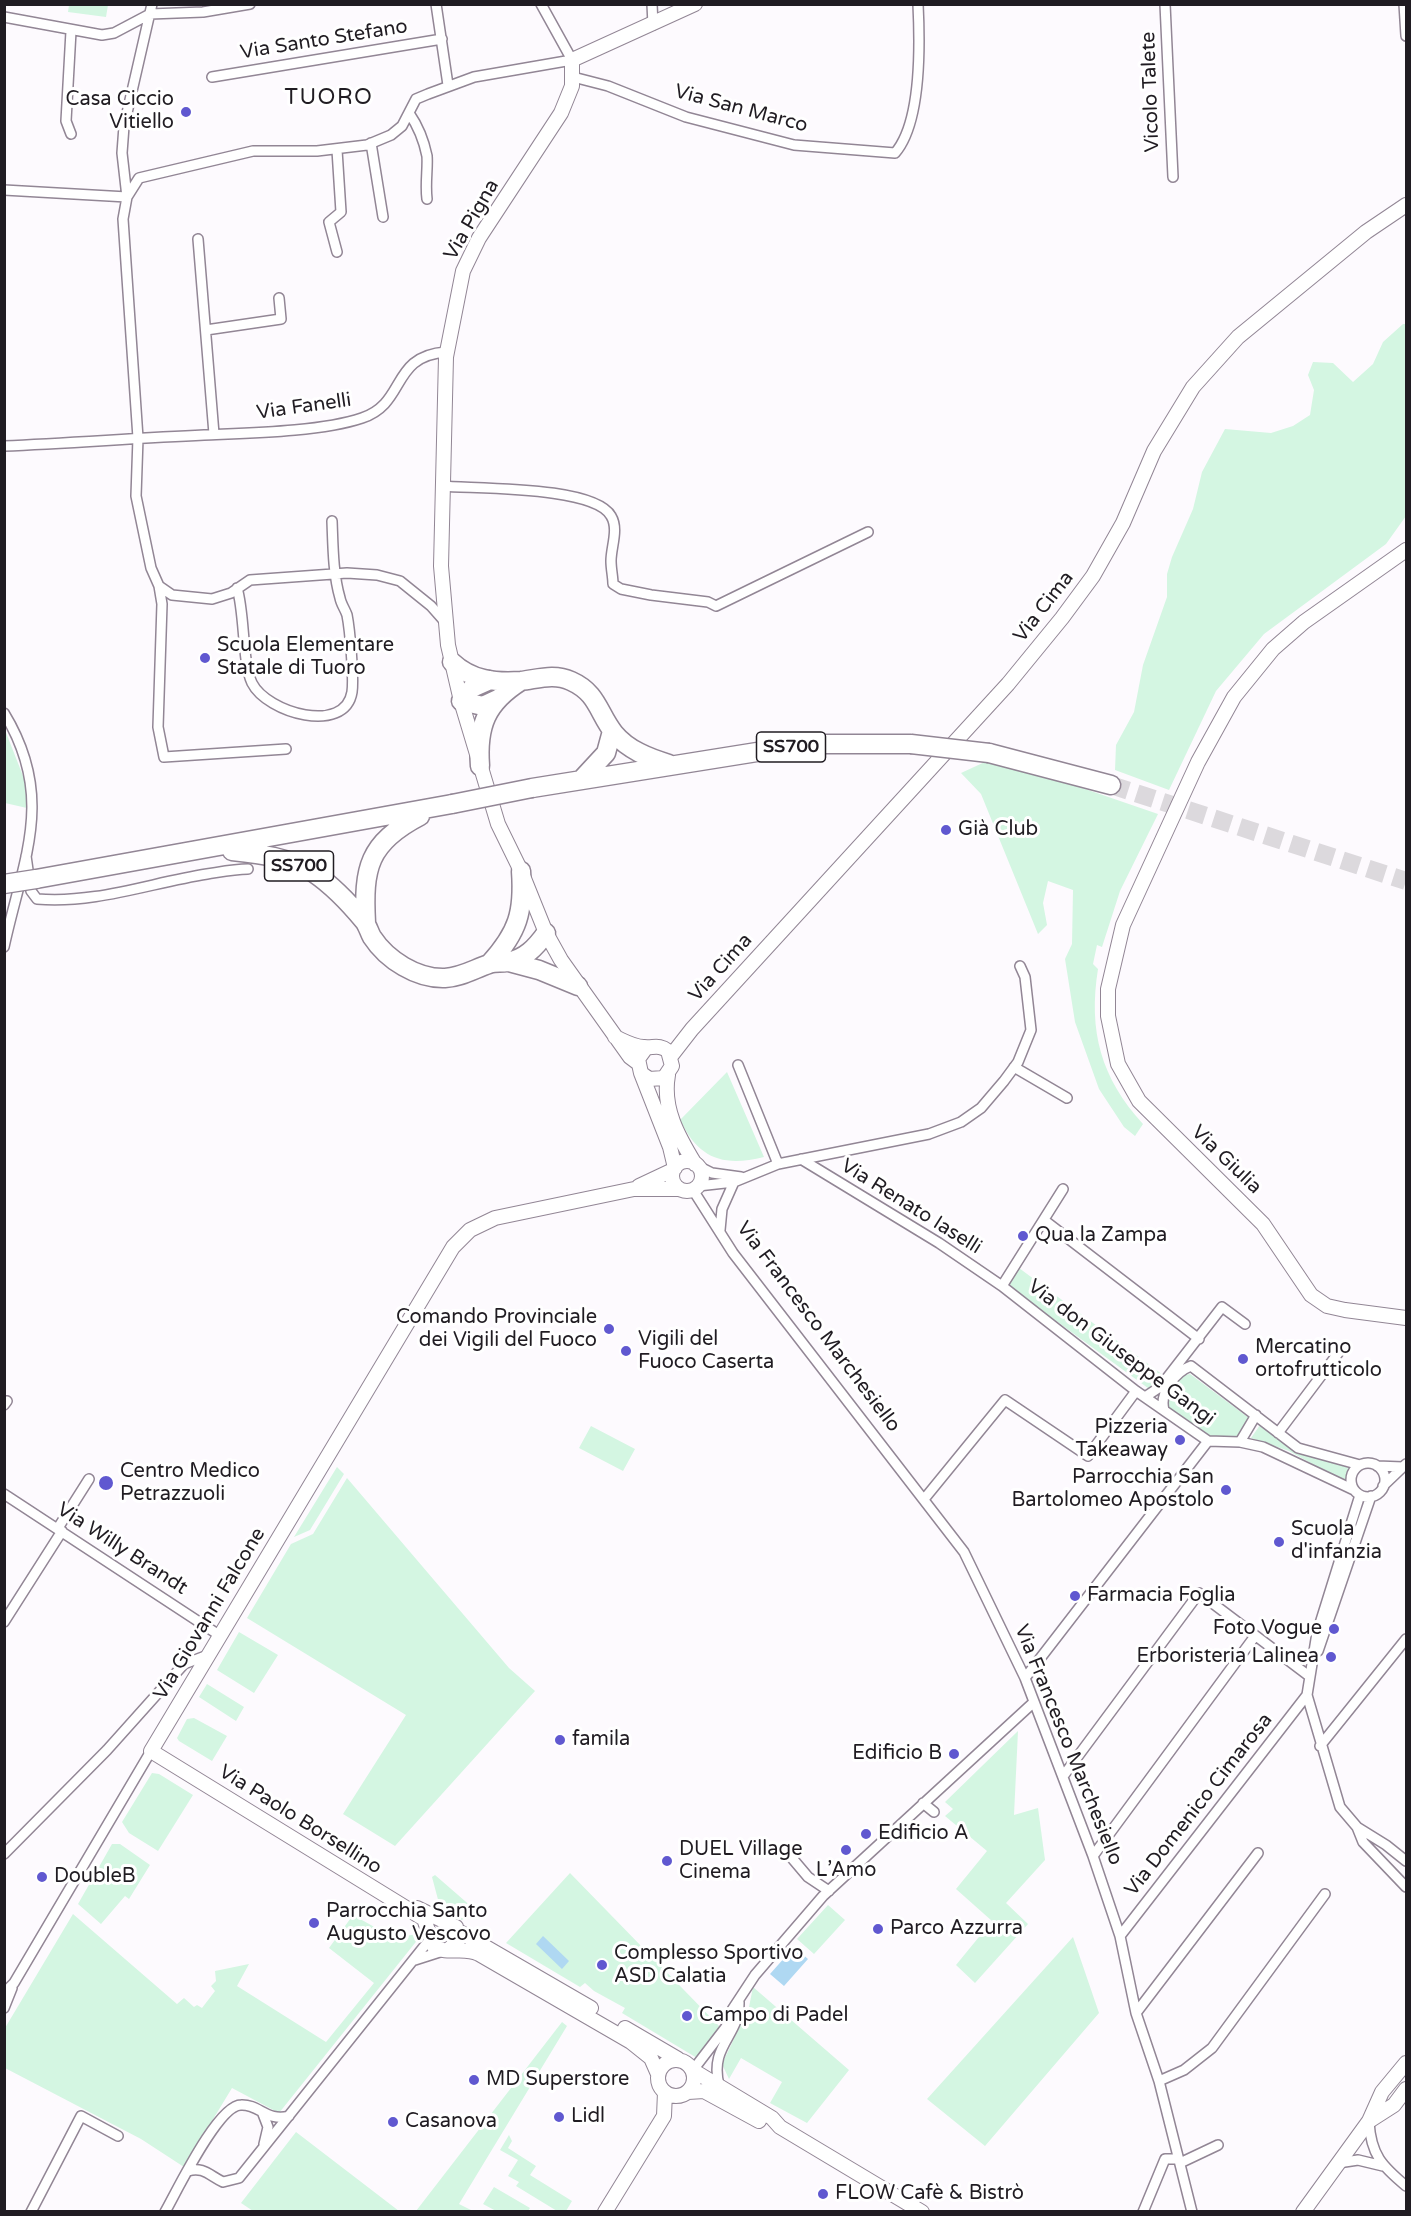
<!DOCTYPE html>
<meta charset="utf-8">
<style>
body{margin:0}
#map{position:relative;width:1411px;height:2216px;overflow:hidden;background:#fdfafe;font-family:"Varela Round",sans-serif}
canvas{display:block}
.frame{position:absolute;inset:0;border:6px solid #201c22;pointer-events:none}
</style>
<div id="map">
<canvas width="1411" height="2216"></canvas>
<div class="frame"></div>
</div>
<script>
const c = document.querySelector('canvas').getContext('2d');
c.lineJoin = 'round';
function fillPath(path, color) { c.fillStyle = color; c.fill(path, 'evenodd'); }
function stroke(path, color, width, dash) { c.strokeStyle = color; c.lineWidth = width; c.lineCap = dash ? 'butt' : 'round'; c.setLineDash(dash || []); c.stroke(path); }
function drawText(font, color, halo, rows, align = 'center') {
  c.font = font + ' "Varela Round",sans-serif'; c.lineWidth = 6; c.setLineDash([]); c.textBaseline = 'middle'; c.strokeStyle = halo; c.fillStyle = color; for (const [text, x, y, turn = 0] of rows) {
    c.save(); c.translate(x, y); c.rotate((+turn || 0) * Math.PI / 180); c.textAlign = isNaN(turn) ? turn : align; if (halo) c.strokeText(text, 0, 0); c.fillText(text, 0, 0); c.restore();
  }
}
fillPath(new Path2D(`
 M 69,5 L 108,5 L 106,17 L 68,12 Z
 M 1403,324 L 1406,324 L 1406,516 L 1386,544 L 1264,634 L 1216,691 L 1169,790 L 1115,770 L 1116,745 L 1134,712 L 1143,665 L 1167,597 L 1167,574 L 1172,557 L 1193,509 L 1202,472 L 1225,429 L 1271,433 L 1293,426 L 1310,415 L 1314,390 L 1308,375 L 1313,362 L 1333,363 L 1353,382 L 1373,364 L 1383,342 Z
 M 5,730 L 25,781 L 27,808 L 5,803 Z
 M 987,761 L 1056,779 L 1158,814 L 1120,891 L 1102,947 L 1097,945 L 1093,964 L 1098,969 C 1088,1031 1101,1078 1143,1124 L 1135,1136 L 1124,1127 L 1099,1089 L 1075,1022 L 1065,959 L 1072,944 L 1073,890 L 1048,881 L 1043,903 L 1047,925 L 1038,934 L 981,794 L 961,773 Z
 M 727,1072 L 764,1157 C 723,1167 699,1159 680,1120 Z
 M 1019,1268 L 1163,1375 L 1152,1391 L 1007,1285 Z
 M 1190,1374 L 1249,1418 L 1237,1436 L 1210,1437 L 1166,1406 L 1168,1394 L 1180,1376 Z
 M 1260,1425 L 1297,1451 L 1352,1469 L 1347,1483 L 1289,1451 L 1251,1438 Z
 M 591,1426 L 635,1449 L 623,1471 L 579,1448 Z
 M 337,1467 L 344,1474 L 310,1530 L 294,1537 Z
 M 347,1478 L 509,1668 L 535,1691 L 395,1846 L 343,1814 L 406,1715 L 247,1618 L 291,1544 L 313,1534 Z
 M 239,1632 L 278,1655 L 254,1693 L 217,1670 Z
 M 207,1684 L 244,1707 L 236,1721 L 199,1697 Z
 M 194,1718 L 227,1736 L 212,1761 L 179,1741 L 177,1738 L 187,1719 Z
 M 1018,1731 L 1014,1815 L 1038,1808 L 1045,1860 L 1006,1903 L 1028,1924 L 975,1983 L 956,1965 L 992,1921 L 956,1889 L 987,1851 L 945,1816 L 953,1809 L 945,1802 Z
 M 152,1773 L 159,1774 L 193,1795 L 158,1851 L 129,1833 L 122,1822 Z
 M 112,1844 L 120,1844 L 150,1865 L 129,1899 L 125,1896 L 101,1924 L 78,1904 Z
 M 570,1873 L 721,2028 L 697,2058 L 622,2013 L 625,2008 L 594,1991 L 585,1983 L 580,1987 L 506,1943 Z
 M 435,1875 L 473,1908 L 462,1920 L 440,1907 L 432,1877 Z
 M 828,1905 L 845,1920 L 814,1954 L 797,1939 Z
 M 73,1914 L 177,2004 L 184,1998 L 194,2007 L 197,2005 L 202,2008 L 215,1991 L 211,1986 L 216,1981 L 215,1971 L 249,1964 L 237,1986 L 326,2042 L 374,1983 L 329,1948 L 353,1915 L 394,1938 L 423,1933 L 279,2113 L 232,2088 L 184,2167 L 141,2139 L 5,2068 L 5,2028 Z
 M 1073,1937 L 1099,2013 L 985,2146 L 927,2099 Z
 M 753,1987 L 849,2070 L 807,2123 L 770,2103 L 782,2082 L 741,2058 L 729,2079 L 722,2064 L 749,2007 Z
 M 562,2022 L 567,2026 L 459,2204 L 473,2211 L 416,2211 Z
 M 296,2132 L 399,2211 L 253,2211 L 241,2203 Z
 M 509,2135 L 512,2141 L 508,2148 L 536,2166 L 530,2175 L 572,2201 L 566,2211 L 557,2211 L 516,2186 L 519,2182 L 508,2176 L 518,2160 L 500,2150 Z
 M 494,2187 L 530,2208 L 528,2211 L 496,2211 L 483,2204 Z`), '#d4f6e2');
fillPath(new Path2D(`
 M 543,1936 L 569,1961 L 562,1969 L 536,1944 Z
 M 794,1947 L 808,1959 L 784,1986 L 770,1974 Z`), '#afd8f2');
stroke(new Path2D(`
 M 1111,785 L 1406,881`), '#dcd9dd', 18, [18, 9]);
const street = new Path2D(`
 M 152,4 L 124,126 L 122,153 L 127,197 L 123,219 L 138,438 L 136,496 L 151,568 L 159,586 L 172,595 L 212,599 L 231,593 L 250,580 L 347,573 L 377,575 L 400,581 L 431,606 L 446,623
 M 436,4 L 448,85
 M 652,4 L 653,25
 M 1165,4 L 1173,177
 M 1404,4 L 1406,36
 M 150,14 L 203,12 L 250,4
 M 4,17 L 102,35 L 114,33 L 150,14
 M 71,31 L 66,121 L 71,134
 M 212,77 L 442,39
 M 573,77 L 608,86 L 686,117 L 794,145 L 895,153 C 922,122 920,44 918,4
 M 409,113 C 418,126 424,141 427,156 C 428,168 425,184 427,199
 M 371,143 L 383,217
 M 337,150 L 341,212 L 329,222 L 337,252
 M 4,190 L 127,197
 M 127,197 L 139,178 L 253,151 L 317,151 L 367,145 L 391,135 L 402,126 L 416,99 L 428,94 L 474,77 L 572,60 L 541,4
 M 198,239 L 214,434
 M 206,330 L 281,319 L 279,298
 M 4,446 C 71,443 138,438 204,435 C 249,433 320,432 362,418 C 407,403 390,356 446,352
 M 442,486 C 476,489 594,486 611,516 C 619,529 611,547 611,561 C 611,569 613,577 613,584 L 621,589 L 651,595 L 708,602 L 716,606 L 868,532
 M 159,586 L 162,604 L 158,727 L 164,757 L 286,749
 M 237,588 C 245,614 242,662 252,683 C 267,713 345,735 352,692 C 354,678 350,630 347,615 C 345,609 341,604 340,598 C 333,574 333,546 332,521
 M 4,713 C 56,798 23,859 4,947
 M 26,856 L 31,891 L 37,899 C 95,904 150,883 207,874 C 220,872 234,869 248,869
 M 738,1065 L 778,1164
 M 1014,1067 L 1067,1098
 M 801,1159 L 939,1243 L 1002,1286 L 1136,1391 L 1208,1441 L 1240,1442 L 1263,1447 L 1354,1490
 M 698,1166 L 712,1173 L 741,1177
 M 698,1186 L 734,1182 L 778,1164 L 929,1134 L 961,1122 L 981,1108 L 1004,1081 L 1018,1062 L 1031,1030 L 1025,977 L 1020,966
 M 693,1190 L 733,1253 L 964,1552 L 1025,1678 L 1093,1856 L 1120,1936 L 1136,2013 L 1159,2081 L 1192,2212
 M 1044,1220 L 1199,1339
 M 720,1230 L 722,1209 L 734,1182
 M 1002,1286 L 1063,1189
 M 1191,1366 L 1298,1448 L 1360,1465
 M 1145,1397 L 1160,1387 L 1222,1307 L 1245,1324
 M 4,1405 L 7,1401
 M 1164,1410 C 1159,1393 1175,1372 1191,1366
 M 1278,1433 L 1339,1352
 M 1240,1442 L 1256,1415
 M1351 1480a17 17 0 1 1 34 0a17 17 0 1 1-34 0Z
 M 1377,1466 L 1403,1467
 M 1383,1486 L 1406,1464
 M 4,1494 L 219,1635
 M 1360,1495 L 1317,1633 L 1307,1695 L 1340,1807 L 1357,1827 L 1363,1842 L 1406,1887
 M 925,1498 L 1005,1400 L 1088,1456 L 1136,1391
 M 58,1528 L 89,1479
 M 4,1622 L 62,1531
 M 1318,1651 L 1371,1496
 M 1025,1678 L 1208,1441
 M 1320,1746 L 1406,1639
 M 1064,1775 L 1199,1593 L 1309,1676
 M 923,1803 L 934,1812
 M 1357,1827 L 1386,1845 L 1406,1861
 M 786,1851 L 808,1877 L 829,1891
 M 4,1854 L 107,1750 L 184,1664 L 208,1655
 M 1093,1856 L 1255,1636
 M 1120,1936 L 1307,1695
 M 415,1960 L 443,1951
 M 4,1993 L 14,1983 L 151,1751
 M 4,2008 L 12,1988
 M 1136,2013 L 1258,1853
 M 693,2070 L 726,2027 L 732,2010 L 755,1975 L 823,1896 L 1034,1702
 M 1159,2081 L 1184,2070 L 1212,2048 L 1325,1894
 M 719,2085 C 709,2045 740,2036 739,2002
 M 263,2114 L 268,2127 L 264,2144
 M 1369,2122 C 1371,2155 1382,2166 1406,2186
 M 1180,2163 L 1218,2145
 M 1338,2163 L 1358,2160 L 1383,2166
 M 188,2171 C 203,2166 210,2176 223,2182 L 239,2178 L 430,1939
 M 31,2212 L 81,2116 L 118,2136
 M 165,2212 C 177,2191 218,2105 241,2105 C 259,2104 267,2122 289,2116
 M 1143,2212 L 1165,2159 L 1179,2159`);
const secondary = new Path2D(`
 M 1406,550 L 1304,622 L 1273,649 L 1234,697 L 1198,762 L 1123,925 L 1108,989 L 1108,1016 L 1118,1064 L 1139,1101 L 1263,1224 L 1311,1295 L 1327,1306 L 1345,1310 L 1406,1318
 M 615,1037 C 624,1041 634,1047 644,1047 C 654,1048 659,1044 668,1051 L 672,1066 L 664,1078 L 649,1079 L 641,1073 L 638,1059 L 646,1048
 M 671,1056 L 692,1029 L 1008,684 L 1062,618 L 1093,576 L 1123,523 L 1154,451 L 1193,387 L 1238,337 L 1366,232 L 1406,205
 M 638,1063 L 630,1057 L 561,960 L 546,933 L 521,871 L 498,824 L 461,701 L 448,645 L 441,566 L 446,357 L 463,271 L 479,238 L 561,113 L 572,86 L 572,60 L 695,4
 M 641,1073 L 670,1147 L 675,1168
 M 668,1075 C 662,1108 678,1136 695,1164
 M672 1176a15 15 0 1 1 30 0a15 15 0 1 1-30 0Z
 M 639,1186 L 673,1170
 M 417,1908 L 456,1927 L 458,1941 L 448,1950
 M 458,1931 L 591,2008
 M 625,2028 L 678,2059
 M658 2078a18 18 0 1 1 36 0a18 18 0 1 1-36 0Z
 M 694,2071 L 772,2118 L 780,2127 L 922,2212
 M 658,2074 L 651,2058 L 631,2042 L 479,1954 C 464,1946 448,1955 434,1947 L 424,1919 L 151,1751 L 453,1247 L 470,1230 L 495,1218 L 634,1189 L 679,1189
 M 688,2092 L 704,2091 L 759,2121
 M 1369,2121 L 1394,2105 L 1406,2089
 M 605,2212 L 664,2116 L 665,2092
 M 1303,2212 L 1369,2121 L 1382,2092 L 1406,2063`);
const highway = new Path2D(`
 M 452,662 C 471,680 495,683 521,681 C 538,679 554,673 571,681 C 598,693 598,713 614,733 C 628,750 649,758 669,764
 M 490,680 L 472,688 L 461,701 L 483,706 L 498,699
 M 989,753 L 1111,785
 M 480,766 C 477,726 486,703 521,681
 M 581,780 L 606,753 L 612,731
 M 532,788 L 807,744 L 911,744
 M 232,851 C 261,854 289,857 314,873 C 333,886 350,904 364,921 C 368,926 369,932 372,937 C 387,960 417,979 445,978 C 462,977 474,969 489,964 C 494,962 501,963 507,962 C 525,959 536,947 546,933
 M 36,879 L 452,804
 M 366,923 C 363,868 368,843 420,816
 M 509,962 L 539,970 L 578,986
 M 490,963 C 518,932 524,912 521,871`);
stroke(street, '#928695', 12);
stroke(secondary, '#928695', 16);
stroke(highway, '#928695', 21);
stroke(street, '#fff', 9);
stroke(secondary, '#fff', 14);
stroke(highway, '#fff', 18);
const highwayBridge = new Path2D(`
 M 911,744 L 989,753
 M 452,804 L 532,788
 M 4,884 L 36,879`);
stroke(highwayBridge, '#928695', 21, []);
stroke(highwayBridge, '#fff', 18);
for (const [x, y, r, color] of [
 [186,112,6,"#6058d0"],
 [205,658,6,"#6058d0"],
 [946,830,6,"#6058d0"],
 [1023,1236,6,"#6058d0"],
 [609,1329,6,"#6058d0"],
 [626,1351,6,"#6058d0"],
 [1243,1359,6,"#6058d0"],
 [1180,1440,6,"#6058d0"],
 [106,1483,8,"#6058d0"],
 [1226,1490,6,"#6058d0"],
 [1279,1542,6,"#6058d0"],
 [1075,1596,6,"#6058d0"],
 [1334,1629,6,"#6058d0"],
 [1331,1657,6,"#6058d0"],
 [560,1740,6,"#6058d0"],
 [954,1754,6,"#6058d0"],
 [866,1834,6,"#6058d0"],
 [846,1850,6,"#6058d0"],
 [667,1861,6,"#6058d0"],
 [42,1877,6,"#6058d0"],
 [314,1923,6,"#6058d0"],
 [878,1929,6,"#6058d0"],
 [602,1965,6,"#6058d0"],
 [687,2016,6,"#6058d0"],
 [474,2080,6,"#6058d0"],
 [559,2117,6,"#6058d0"],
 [393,2122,6,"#6058d0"],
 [823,2194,6,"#6058d0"]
]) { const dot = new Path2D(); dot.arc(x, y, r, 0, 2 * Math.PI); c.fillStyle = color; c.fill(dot); stroke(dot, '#fff', 2); }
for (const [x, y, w] of [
 [791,747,69],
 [299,866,69]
]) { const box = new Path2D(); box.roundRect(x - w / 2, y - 15, w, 30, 4.5); c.fillStyle = '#fff'; c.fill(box); stroke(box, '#201c22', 1.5); }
drawText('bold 18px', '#201c22', null, [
 ["SS700",791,747],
 ["SS700",299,866]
]);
drawText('20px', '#201c22', '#fff', [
 ["Via Santo Stefano",324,40,-9],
 ["Vicolo Talete",1151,92,-92],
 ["Via San Marco",741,109,15],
 ["Via Pigna",472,220,-60],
 ["Via Fanelli",304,407,-8],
 ["Via Cima",1044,607,-52],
 ["Via Cima",721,968,-48],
 ["Via Giulia",1226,1160,44],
 ["Via Renato Iaselli",911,1207,32],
 ["Via Francesco Marchesiello",818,1327,53],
 ["Via don Giuseppe Gangi",1121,1353,37],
 ["Via Willy Brandt",122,1549,33],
 ["Via Giovanni Falcone",210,1614,-59],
 ["Via Francesco Marchesiello",1068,1745,68],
 ["Via Domenico Cimarosa",1199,1805,-52],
 ["Via Paolo Borsellino",300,1820,32]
]);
drawText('20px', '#201c22', '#fff', [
 ["Casa Ciccio",174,100,"right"],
 ["Vitiello",174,123,"right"],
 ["Scuola Elementare",217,646],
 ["Statale di Tuoro",217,669],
 ["Già Club",958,830],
 ["Qua la Zampa",1035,1236],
 ["Comando Provinciale",597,1318,"right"],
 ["dei Vigili del Fuoco",597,1341,"right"],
 ["Vigili del",638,1340],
 ["Fuoco Caserta",638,1363],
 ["Mercatino",1255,1348],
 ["ortofrutticolo",1255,1371],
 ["Pizzeria",1168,1428,"right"],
 ["Takeaway",1168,1451,"right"],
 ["Centro Medico",120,1472],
 ["Petrazzuoli",120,1495],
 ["Parrocchia San",1214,1478,"right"],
 ["Bartolomeo Apostolo",1214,1501,"right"],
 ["Scuola",1291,1530],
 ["d'infanzia",1291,1553],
 ["Farmacia Foglia",1087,1596],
 ["Foto Vogue",1322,1629,"right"],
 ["Erboristeria Lalinea",1319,1657,"right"],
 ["famila",572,1740],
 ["Edificio B",942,1754,"right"],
 ["Edificio A",878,1834],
 ["DUEL Village",679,1850],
 ["Cinema",679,1873],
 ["L’Amo",846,1871,"center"],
 ["DoubleB",54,1877],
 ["Parrocchia Santo",326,1912],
 ["Augusto Vescovo",326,1935],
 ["Parco Azzurra",890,1929],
 ["Complesso Sportivo",614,1954],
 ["ASD Calatia",614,1977],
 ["Campo di Padel",699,2016],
 ["MD Superstore",486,2080],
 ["Lidl",571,2117],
 ["Casanova",405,2122],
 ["FLOW Cafè & Bistrò",835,2194]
], 'left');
c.letterSpacing = '1.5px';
drawText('22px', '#201c22', '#fff', [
 ["TUORO",329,98]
]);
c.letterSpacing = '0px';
</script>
